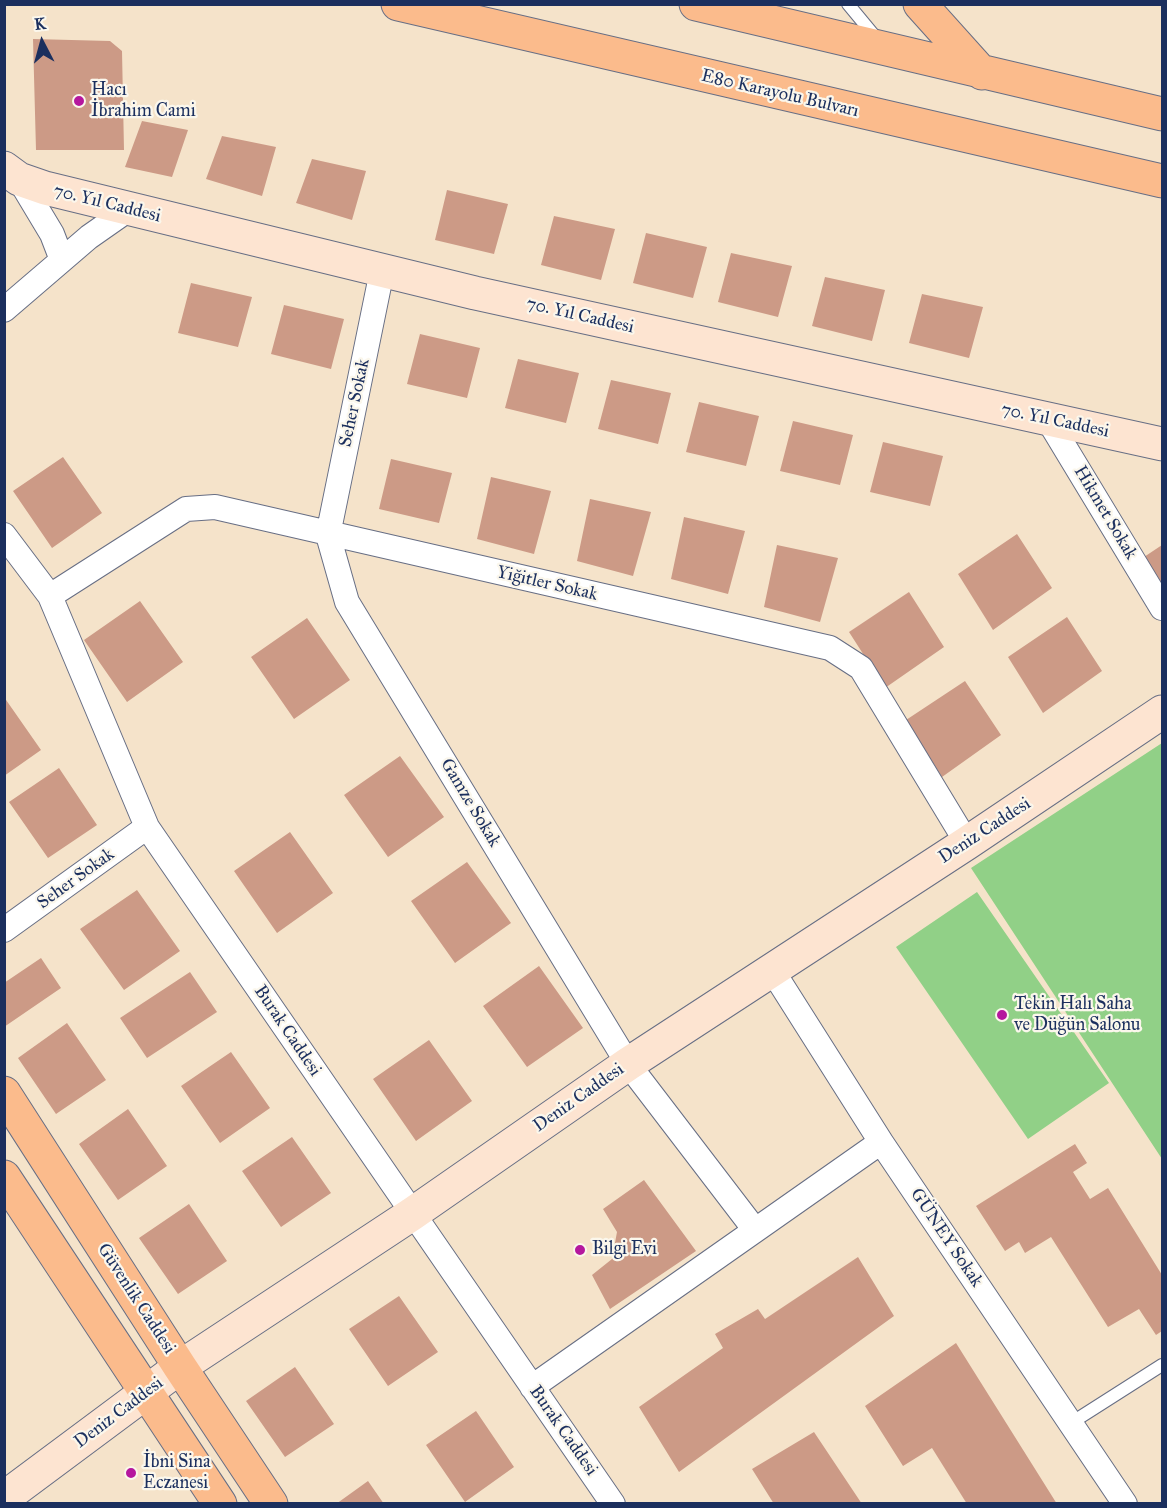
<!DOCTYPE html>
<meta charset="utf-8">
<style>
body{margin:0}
#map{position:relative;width:1167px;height:1508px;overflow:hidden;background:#f5e3ca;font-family:"IM FELL Great Primer",serif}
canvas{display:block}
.frame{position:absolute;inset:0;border:6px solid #1b2f5e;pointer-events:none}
.north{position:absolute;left:12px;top:12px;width:60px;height:60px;-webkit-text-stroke:4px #fbf7ec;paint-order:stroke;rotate:354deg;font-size:16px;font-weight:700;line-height:24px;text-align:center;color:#1b2f5e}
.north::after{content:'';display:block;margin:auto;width:21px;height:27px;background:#1b2f5e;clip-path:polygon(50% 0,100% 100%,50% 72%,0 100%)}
</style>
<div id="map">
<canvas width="1167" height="1508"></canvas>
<div class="frame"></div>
<div class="north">K</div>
</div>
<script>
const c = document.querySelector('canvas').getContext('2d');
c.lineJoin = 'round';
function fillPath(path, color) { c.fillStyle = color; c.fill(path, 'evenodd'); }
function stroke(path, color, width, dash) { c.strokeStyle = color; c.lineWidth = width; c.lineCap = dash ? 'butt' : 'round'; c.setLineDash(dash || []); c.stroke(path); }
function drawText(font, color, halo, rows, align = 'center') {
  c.font = font + ' "IM FELL Great Primer",serif'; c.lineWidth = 4.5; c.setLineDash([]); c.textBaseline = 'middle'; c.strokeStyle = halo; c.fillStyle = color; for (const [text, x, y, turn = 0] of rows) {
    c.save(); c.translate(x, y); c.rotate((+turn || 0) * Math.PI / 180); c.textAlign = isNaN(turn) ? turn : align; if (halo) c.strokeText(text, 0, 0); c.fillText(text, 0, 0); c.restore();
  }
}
fillPath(new Path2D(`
 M 1162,743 L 1162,1159 L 971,868 Z
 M 977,892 L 1109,1083 L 1028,1139 L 896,947 Z`), '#91d087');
fillPath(new Path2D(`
 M 33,39 L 110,41 L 122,51 L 124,150 L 36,150 Z
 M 142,121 L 188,130 L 172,177 L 125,167 Z
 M 222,136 L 276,147 L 262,196 L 206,179 Z
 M 312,159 L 366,171 L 352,220 L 296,203 Z
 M 447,190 L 508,204 L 494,254 L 435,240 Z
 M 554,216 L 615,229 L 601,280 L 541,265 Z
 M 646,233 L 707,247 L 693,298 L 633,283 Z
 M 731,253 L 792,266 L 778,317 L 718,302 Z
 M 825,277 L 885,290 L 872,341 L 812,326 Z
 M 191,283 L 252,297 L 238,347 L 178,333 Z
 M 922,294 L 983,307 L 969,358 L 909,343 Z
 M 284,305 L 344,319 L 331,369 L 271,354 Z
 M 420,334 L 480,348 L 467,398 L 407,384 Z
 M 518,359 L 579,373 L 566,423 L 505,408 Z
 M 611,380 L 671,393 L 658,444 L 598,429 Z
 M 699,402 L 759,416 L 746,466 L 686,452 Z
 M 793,421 L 853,435 L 840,485 L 780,471 Z
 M 883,442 L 943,456 L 930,506 L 870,492 Z
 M 63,457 L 102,513 L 52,548 L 13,491 Z
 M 391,459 L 452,473 L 439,523 L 379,509 Z
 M 491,477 L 551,491 L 534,554 L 477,539 Z
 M 590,499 L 651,512 L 633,576 L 577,561 Z
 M 684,517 L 745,531 L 728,594 L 671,579 Z
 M 1017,534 L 1052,588 L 993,630 L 958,574 Z
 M 777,545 L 838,558 L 820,622 L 764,607 Z
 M 1162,545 L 1162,586 L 1144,557 Z
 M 909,592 L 944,647 L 885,688 L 849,632 Z
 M 140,601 L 183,662 L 127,702 L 84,640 Z
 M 1067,617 L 1102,671 L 1043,713 L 1008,657 Z
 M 307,618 L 350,680 L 294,719 L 251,657 Z
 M 965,681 L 1001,735 L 942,777 L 906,720 Z
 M 4,697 L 41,750 L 4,776 Z
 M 400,756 L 444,817 L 388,857 L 344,795 Z
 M 59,768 L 97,825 L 48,858 L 9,802 Z
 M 290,832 L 333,893 L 277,933 L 234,871 Z
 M 467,862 L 511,923 L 455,963 L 411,901 Z
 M 137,890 L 180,951 L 124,990 L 80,929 Z
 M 41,958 L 61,988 L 4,1027 L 4,983 Z
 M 539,966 L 583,1028 L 527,1067 L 483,1006 Z
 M 190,972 L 217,1012 L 147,1058 L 120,1018 Z
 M 67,1023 L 106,1080 L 56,1114 L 18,1058 Z
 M 429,1040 L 472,1101 L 416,1141 L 373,1079 Z
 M 231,1052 L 270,1108 L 220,1143 L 181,1086 Z
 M 128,1109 L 167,1166 L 118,1200 L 79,1144 Z
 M 292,1137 L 331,1193 L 281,1227 L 242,1171 Z
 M 1075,1144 L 1087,1163 L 1073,1172 L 1090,1199 L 1108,1188 L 1162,1275 L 1162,1331 L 1156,1335 L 1139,1309 L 1108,1327 L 1051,1237 L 1025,1253 L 1019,1242 L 1005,1251 L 976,1206 Z
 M 644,1180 L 696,1251 L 610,1309 L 592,1275 L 612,1259 L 617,1232 L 603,1209 Z
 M 189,1204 L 227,1261 L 178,1294 L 139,1238 Z
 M 858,1257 L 894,1316 L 679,1472 L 639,1407 L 723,1348 L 715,1334 L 758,1309 L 765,1319 Z
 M 399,1296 L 438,1352 L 388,1386 L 349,1329 Z
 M 956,1343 L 1057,1504 L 967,1504 L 932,1448 L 903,1466 L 865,1406 Z
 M 295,1367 L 334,1424 L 285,1457 L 246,1401 Z
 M 476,1411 L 514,1467 L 465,1502 L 426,1445 Z
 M 814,1432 L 862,1504 L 774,1504 L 752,1469 Z
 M 368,1481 L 384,1504 L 336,1504 Z`), '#cc9a86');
const lane = new Path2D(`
 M 848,4 L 877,39
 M 1071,1423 L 1162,1365`);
const street = new Path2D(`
 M 19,179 L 52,234 L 62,260
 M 382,271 L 328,535 L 347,602 L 628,1064 L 755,1230
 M 4,310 L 89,237 L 129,209
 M 1047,418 L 1162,608
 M 4,535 L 50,596 L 147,827 L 613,1504
 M 50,596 L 186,509 L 215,507 L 830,648 L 861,668 L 967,843
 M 4,930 L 147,827
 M 772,970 L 881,1142 L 1125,1504
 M 532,1387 L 881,1142`);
const secondary = new Path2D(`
 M 4,168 L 19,179 L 45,188 L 475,293 L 1162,444
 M 4,1498 L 180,1367 L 412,1214 L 628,1064 L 967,843 L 1162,712`);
const primary = new Path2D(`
 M 4,1093 L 180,1367 L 271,1504
 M 4,1177 L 220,1504`);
const highway = new Path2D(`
 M 398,4 L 1162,181
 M 696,4 L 1162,114
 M 920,4 L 982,73`);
stroke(lane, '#676e84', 14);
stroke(street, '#676e84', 26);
stroke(secondary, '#676e84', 35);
stroke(primary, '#676e84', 35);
stroke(highway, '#676e84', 35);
stroke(lane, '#fff', 12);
stroke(street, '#fff', 24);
stroke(secondary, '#fde4d1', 33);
stroke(primary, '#fbbb8c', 33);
stroke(highway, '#fbbb8c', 33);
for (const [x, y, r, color] of [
 [79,101,6,"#b5179e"],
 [1002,1015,6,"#b5179e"],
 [580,1250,6,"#b5179e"],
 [131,1473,6,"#b5179e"]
]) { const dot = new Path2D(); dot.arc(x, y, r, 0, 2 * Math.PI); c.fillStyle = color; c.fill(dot); stroke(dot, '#fbf7ec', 2); }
drawText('18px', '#1b2f5e', '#fbf7ec', [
 ["Hacı",91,91],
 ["İbrahim Cami",91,112],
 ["Tekin Halı Saha",1014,1005],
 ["ve Düğün Salonu",1014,1026],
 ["Bilgi Evi",592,1250],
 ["İbni Sina",143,1463],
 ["Eczanesi",143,1484]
], 'left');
drawText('18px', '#1b2f5e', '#fbf7ec', [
 ["E80 Karayolu Bulvarı",780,94,13],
 ["70. Yıl Caddesi",107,204,14],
 ["70. Yıl Caddesi",580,316,13],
 ["Seher Sokak",355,403,-78],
 ["70. Yıl Caddesi",1055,421,12],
 ["Hikmet Sokak",1105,513,59],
 ["Yiğitler Sokak",547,584,13],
 ["Gamze Sokak",470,803,59],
 ["Deniz Caddesi",985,831,-33],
 ["Seher Sokak",76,879,-36],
 ["Burak Caddesi",287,1031,56],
 ["Deniz Caddesi",579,1098,-35],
 ["GÜNEY Sokak",946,1238,56],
 ["Güvenlik Caddesi",136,1299,57],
 ["Deniz Caddesi",119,1413,-37],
 ["Burak Caddesi",563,1431,55]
]);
</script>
